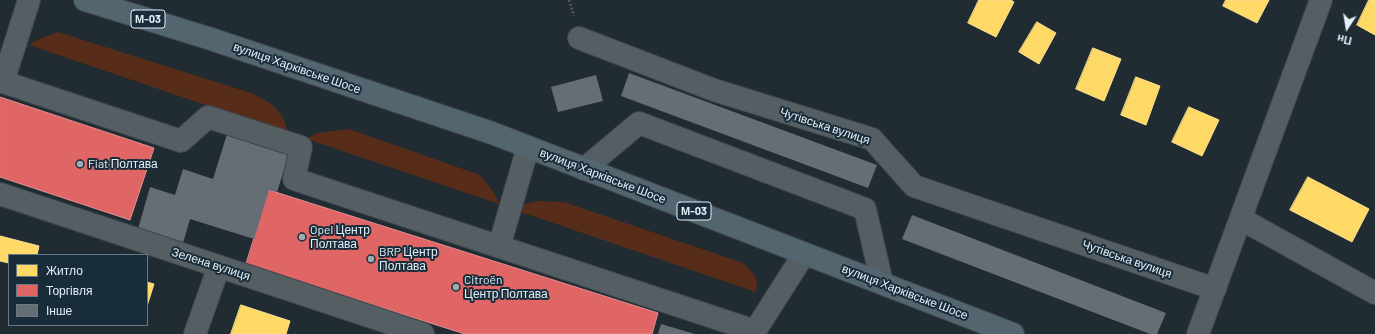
<!DOCTYPE html>
<meta charset="utf-8">
<style>
body{margin:0}
#map{position:relative;width:1375px;height:334px;overflow:hidden;background:#202b32;font-family:Barlow,sans-serif}
canvas{display:block}
.legend{position:absolute;left:8px;top:254px;width:140px;height:72px;box-sizing:border-box;background:#192c39;border:1px solid #6a7a85;margin:0;padding:5px 7px;list-style:none;font-size:12px;color:#e3eff7}
.legend li{display:flex;align-items:center;gap:8px;height:20px}
.legend b{width:20px;border:1px solid #6a7a85}
.north{position:absolute;left:1327px;top:8px;width:40px;height:40px;-webkit-text-stroke:3px #192c39;paint-order:stroke;rotate:192deg;font-size:11px;font-weight:700;line-height:16px;text-align:center;color:#e3eff7}
.north::after{content:'';display:block;margin:auto;width:14px;height:18px;background:#e3eff7;clip-path:polygon(50% 0,100% 100%,50% 72%,0 100%)}
</style>
<div id="map">
<canvas width="1375" height="334"></canvas>
<ul class="legend">
<li><b style="height:11px;background:#ffd966"></b>Житло</li>
<li><b style="height:11px;background:#e06666"></b>Торгівля</li>
<li><b style="height:11px;background:#656e75"></b>Інше</li>
</ul>
<div class="north">Пн</div>
</div>
<script>
const c = document.querySelector('canvas').getContext('2d');
c.lineJoin = 'round';
function fillPath(path, color) { c.fillStyle = color; c.fill(path, 'evenodd'); }
function stroke(path, color, width, dash) { c.strokeStyle = color; c.lineWidth = width; c.lineCap = dash ? 'butt' : 'round'; c.setLineDash(dash || []); c.stroke(path); }
function drawText(font, color, halo, rows, align = 'center') {
  c.font = font + ' Barlow,sans-serif'; c.lineWidth = 4; c.setLineDash([]); c.textBaseline = 'middle'; c.strokeStyle = halo; c.fillStyle = color; for (const [text, x, y, turn = 0] of rows) {
    c.save(); c.translate(x, y); c.rotate((+turn || 0) * Math.PI / 180); c.textAlign = isNaN(turn) ? turn : align; if (halo) c.strokeText(text, 0, 0); c.fillText(text, 0, 0); c.restore();
  }
}
fillPath(new Path2D(`
 M 58,32 L 251,93 C 272,103 283,109 288,133 L 29,45 L 39,39 Z
 M 349,129 L 480,175 L 495,194 L 499,204 L 307,139 L 317,133 Z
 M 538,201 L 564,202 L 743,263 C 752,273 760,277 756,292 L 515,210 L 524,204 Z`), '#572d1a');
const homes = new Path2D(`
 M 979,0 L 1011,0 L 1014,2 L 996,37 L 968,23 Z
 M 1226,0 L 1269,0 L 1257,23 L 1223,6 Z
 M 1369,0 L 1375,0 L 1375,35 L 1357,25 Z
 M 1037,22 L 1056,33 L 1039,64 L 1019,52 Z
 M 1093,48 L 1121,59 L 1104,101 L 1076,89 Z
 M 1136,77 L 1160,86 L 1146,125 L 1121,115 Z
 M 1189,107 L 1219,120 L 1202,156 L 1172,142 Z
 M 1308,177 L 1369,209 L 1352,242 L 1290,210 Z
 M 0,236 L 39,246 L 37,255 L 9,255 L 9,263 L 0,261 Z
 M 147,282 L 154,284 L 147,306 Z
 M 241,305 L 290,321 L 286,334 L 231,334 Z`);
fillPath(homes, '#ffd966');
stroke(homes, '#f7e092', 1);
const shops = new Path2D(`
 M 0,97 L 154,148 L 130,220 L 0,177 Z
 M 269,190 L 658,313 L 652,334 L 465,334 L 246,265 Z`);
fillPath(shops, '#e06666');
stroke(shops, '#e18f92', 1);
fillPath(new Path2D(`
 M 629,73 L 877,165 L 868,188 L 621,96 Z
 M 596,75 L 603,101 L 558,112 L 551,87 Z
 M 228,131 L 290,151 L 277,192 L 269,190 L 254,239 L 190,219 L 183,243 L 138,229 L 150,187 L 175,195 L 183,169 L 213,179 Z
 M 912,215 L 1166,313 L 1157,334 L 1150,334 L 902,239 Z
 M 661,324 L 695,334 L 658,334 Z`), '#656e75');
const minor = new Path2D(`
 M 579,38 L 714,90 L 872,139 L 914,186 L 1215,289
 M 0,81 L 181,141 L 208,117 L 301,147 L 294,179 L 755,331 L 804,254
 M 3,82 L 29,0
 M 584,169 L 639,123 L 865,209 L 882,283
 M 0,194 L 423,334
 M 1241,219 L 1375,293
 M 499,247 L 528,147
 M 195,334 L 219,266
 M 1198,334 L 1321,0`);
const highway = new Path2D(`
 M 85,0 L 211,39 L 492,133 L 1013,334`);
stroke(minor, '#3e474d', 24);
stroke(highway, '#3e474d', 24);
stroke(new Path2D(`
 M 569,0 L 574,16`), '#535b60', 2.5, [2, 2]);
stroke(minor, '#545e63', 22);
stroke(highway, '#53656f', 22);
for (const [x, y, r, color] of [
 [80,164,4,"#9faab2"],
 [302,237,4,"#9faab2"],
 [371,259,4,"#9faab2"],
 [456,287,4,"#9faab2"]
]) { const dot = new Path2D(); dot.arc(x, y, r, 0, 2 * Math.PI); c.fillStyle = color; c.fill(dot); stroke(dot, '#192c39', 1.5); }
for (const [x, y, w] of [
 [148,19,34],
 [694,211,34]
]) { const box = new Path2D(); box.roundRect(x - w / 2, y - 9, w, 18, 3); c.fillStyle = '#192c39'; c.fill(box); stroke(box, '#e3eff7', 1); }
drawText('bold 11px', '#e3eff7', null, [
 ["М-03",148,19],
 ["М-03",694,211]
]);
drawText('12px', '#e3eff7', '#192c39', [
 ["вулиця Харківське Шосе",297,68,19],
 ["Чутівська вулиця",825,126,18],
 ["вулиця Харківське Шосе",603,176,21],
 ["Чутівська вулиця",1127,259,19],
 ["Зелена вулиця",211,264,18],
 ["вулиця Харківське Шосе",905,292,21]
]);
drawText('12px', '#e3eff7', '#192c39', [
 ["Fiat Полтава",88,164],
 ["Opel Центр",310,230],
 ["Полтава",310,244],
 ["BRP Центр",379,252],
 ["Полтава",379,266],
 ["Citroën",464,280],
 ["Центр Полтава",464,294]
], 'left');
</script>
